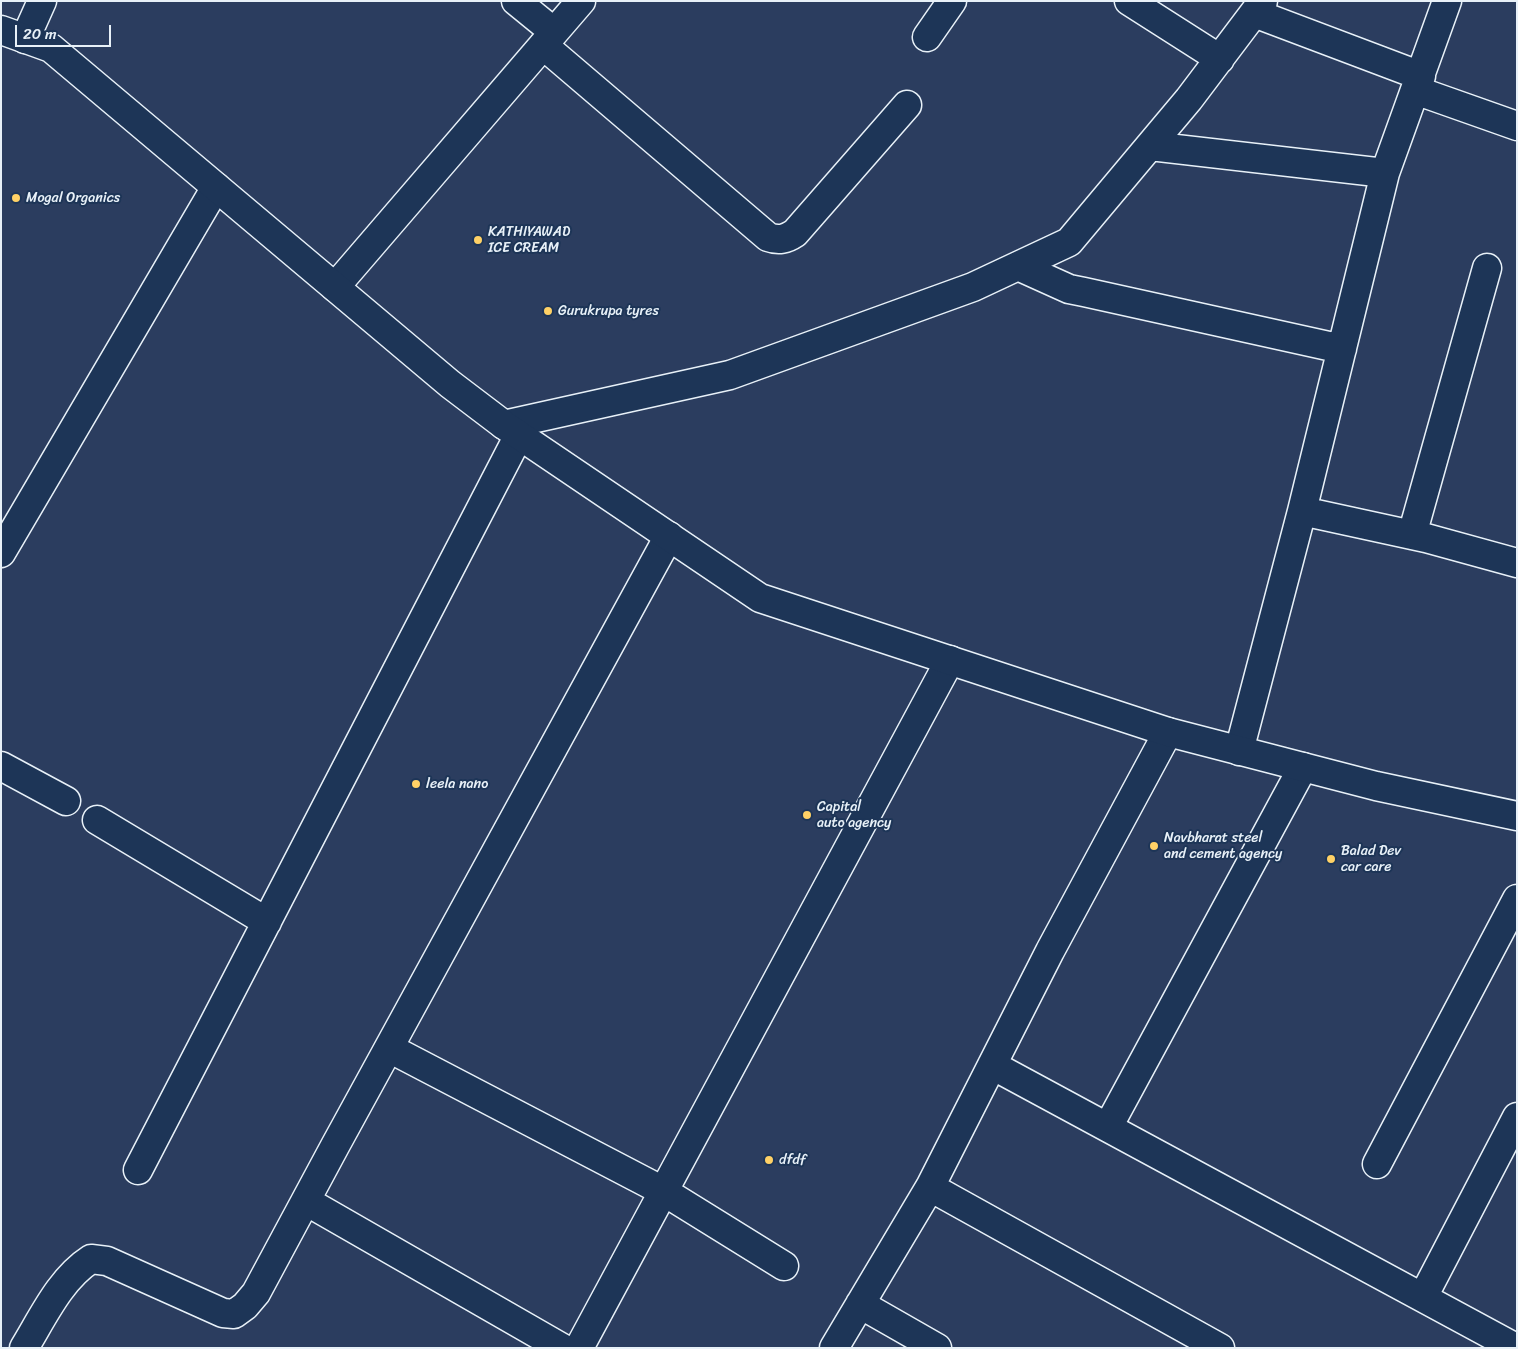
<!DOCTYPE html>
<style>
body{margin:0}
#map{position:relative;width:1518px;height:1349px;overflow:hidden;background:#2b3d5f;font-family:Sriracha,sans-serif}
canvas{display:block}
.frame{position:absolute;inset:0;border:2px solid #e8f1f8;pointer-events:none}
.scale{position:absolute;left:15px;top:25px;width:96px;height:22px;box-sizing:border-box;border:2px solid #e8f1f8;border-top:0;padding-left:6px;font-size:15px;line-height:18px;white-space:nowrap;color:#e8f1f8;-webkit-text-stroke:4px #1d3557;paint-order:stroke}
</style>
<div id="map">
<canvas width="1518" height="1349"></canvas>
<div class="frame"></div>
<div class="scale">20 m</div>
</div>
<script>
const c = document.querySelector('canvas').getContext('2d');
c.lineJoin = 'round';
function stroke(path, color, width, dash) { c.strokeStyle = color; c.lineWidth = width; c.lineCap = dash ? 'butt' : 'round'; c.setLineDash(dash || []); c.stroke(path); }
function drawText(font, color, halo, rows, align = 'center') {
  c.font = font + ' Sriracha,sans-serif'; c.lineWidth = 4; c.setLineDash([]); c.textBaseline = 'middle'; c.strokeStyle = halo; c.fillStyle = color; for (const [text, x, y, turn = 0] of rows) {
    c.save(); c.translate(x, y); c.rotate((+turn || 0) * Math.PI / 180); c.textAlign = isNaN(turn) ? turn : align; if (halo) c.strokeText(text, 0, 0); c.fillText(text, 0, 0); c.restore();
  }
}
const street = new Path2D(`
 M 516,1 L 554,32
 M 1129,1 L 1220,59
 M 1254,13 L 1421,76
 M 927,37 L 952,1
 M 25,39 L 42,1
 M 543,45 L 768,237 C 779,241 786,239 795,233 L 907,105
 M 1415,90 L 1517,126
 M 1150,146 L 1385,173
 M 1018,266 L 1069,289 L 1084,292 L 1342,349
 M 335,287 L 581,1
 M 504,425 L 730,375 L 973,287 L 1069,242 L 1189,99 L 1263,1
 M 1302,511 L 1426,538 L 1517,563
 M 1412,535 L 1487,268
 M 1,553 L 216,187
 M 1239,751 L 1302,511 L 1385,173 L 1447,1
 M 1,766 L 66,801
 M 97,820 L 267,922
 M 389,1048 L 663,1191 L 784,1266
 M 992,1065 L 1516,1348
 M 1108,1127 L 1303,767
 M 1377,1164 L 1517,899
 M 138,1170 L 519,435
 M 930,1187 L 1220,1348
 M 306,1201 L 562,1348
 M 1423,1297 L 1517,1117
 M 860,1304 L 937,1348
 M 24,1348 C 43,1317 60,1279 91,1259 L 107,1261 L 223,1313 L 234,1314 L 245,1306 L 256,1293 L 335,1146 L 669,536
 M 579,1348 L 950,660
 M 834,1348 L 930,1187 L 1050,951 L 1168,732`);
const highway = new Path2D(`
 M 1,30 L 51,48 L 450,384 L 504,425 L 760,598 L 1168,732 L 1376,786 L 1517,816`);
stroke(street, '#e8f1f8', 31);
stroke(highway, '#e8f1f8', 31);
stroke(street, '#1d3557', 28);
stroke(highway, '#1d3557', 28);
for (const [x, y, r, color] of [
 [16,198,5,"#ffd166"],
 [478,240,5,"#ffd166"],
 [548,311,5,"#ffd166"],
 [416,784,5,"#ffd166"],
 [807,815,5,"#ffd166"],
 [1154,846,5,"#ffd166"],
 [1331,859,5,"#ffd166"],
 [769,1160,5,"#ffd166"]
]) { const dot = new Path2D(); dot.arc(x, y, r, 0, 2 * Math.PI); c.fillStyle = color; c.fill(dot); stroke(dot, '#1d3557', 2); }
drawText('14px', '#e8f1f8', '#1d3557', [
 ["Mogal Organics",26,198],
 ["KATHIYAWAD",488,232],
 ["ICE CREAM",488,248],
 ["Gurukrupa tyres",558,311],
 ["leela nano",426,784],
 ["Capital",817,807],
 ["auto agency",817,823],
 ["Navbharat steel",1164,838],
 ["and cement agency",1164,854],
 ["Balad Dev",1341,851],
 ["car care",1341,867],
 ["dfdf",779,1160]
], 'left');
</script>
